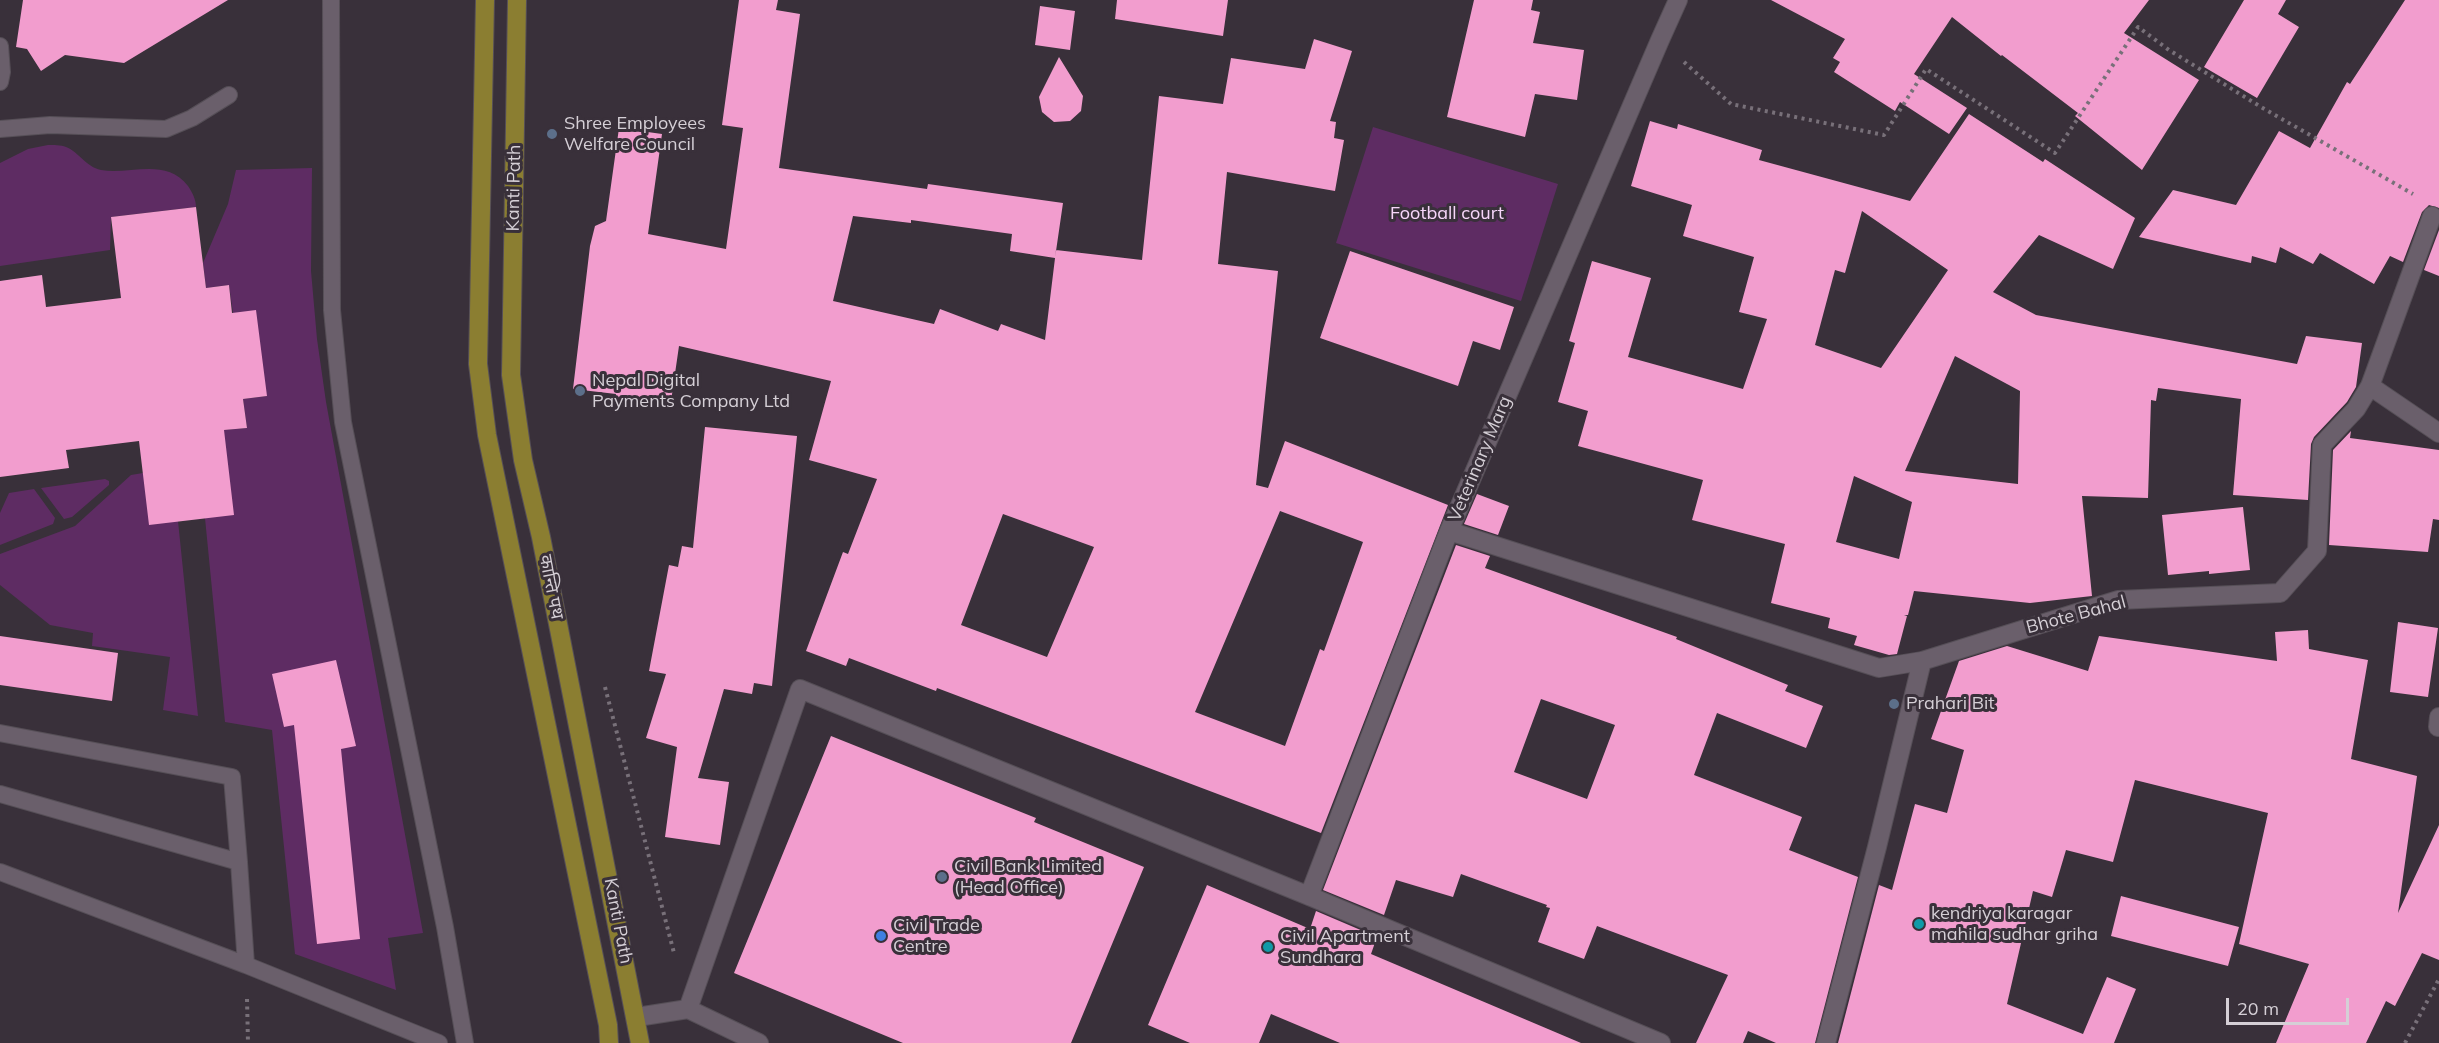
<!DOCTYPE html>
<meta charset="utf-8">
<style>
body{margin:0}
#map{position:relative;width:2439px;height:1043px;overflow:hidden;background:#39303a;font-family:Mulish,sans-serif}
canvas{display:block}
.scale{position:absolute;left:2226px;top:998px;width:123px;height:27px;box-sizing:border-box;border:3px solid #d5cfd6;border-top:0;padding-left:8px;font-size:18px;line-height:21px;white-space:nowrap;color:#d5cfd6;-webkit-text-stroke:4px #39303a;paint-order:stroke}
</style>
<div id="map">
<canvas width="2439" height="1043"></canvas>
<div class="scale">20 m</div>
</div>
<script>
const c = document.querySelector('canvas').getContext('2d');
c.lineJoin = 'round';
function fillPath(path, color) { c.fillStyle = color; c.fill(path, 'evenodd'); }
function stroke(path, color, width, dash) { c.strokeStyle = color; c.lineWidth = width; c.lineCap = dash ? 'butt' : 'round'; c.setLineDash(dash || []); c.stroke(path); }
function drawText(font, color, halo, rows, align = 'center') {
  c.font = font + ' Mulish,"Noto Sans Devanagari",sans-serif'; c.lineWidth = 6; c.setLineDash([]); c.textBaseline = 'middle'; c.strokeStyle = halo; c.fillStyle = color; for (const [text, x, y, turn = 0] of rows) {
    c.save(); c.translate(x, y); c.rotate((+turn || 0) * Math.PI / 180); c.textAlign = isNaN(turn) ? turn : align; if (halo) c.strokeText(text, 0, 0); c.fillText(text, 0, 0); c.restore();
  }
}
fillPath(new Path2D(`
 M 1373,127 L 1558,184 L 1521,301 L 1336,243 Z
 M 48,145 C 53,145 61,145 66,147 C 79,152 86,167 101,170 C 130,175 166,157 188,186 C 192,192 196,199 196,207 L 111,217 L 110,250 L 0,266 L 0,163 L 28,149 Z
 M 312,168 L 311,271 L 317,339 L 326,402 L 423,933 L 388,938 L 396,990 L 295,954 L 272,730 L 225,722 L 205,518 L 224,430 L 247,428 L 243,399 L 267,396 L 233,313 L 229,285 L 206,288 L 203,263 L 228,204 L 236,170 Z
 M 143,473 L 178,521 L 198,716 L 163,710 L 170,657 L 92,646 L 93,633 L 50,625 L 0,585 L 0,554 L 75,526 L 131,475 Z
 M 105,479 L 109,481 L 109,485 L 72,517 L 64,519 L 41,488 Z
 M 34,489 L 55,518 L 53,524 L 0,545 L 0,513 L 9,493 Z`), '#5e2c63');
fillPath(new Path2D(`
 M 23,0 L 228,0 L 124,63 L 65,55 L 41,71 L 27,49 L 16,47 Z
 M 739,0 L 778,0 L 776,10 L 800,14 L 779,168 L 927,189 L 928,184 L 1063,203 L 1055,258 L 1010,251 L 1012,234 L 911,220 L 911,223 L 853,216 L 833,301 L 934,324 L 940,309 L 998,331 L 1001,324 L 1045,340 L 1056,250 L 1142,260 L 1159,96 L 1223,104 L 1231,58 L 1305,69 L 1314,39 L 1352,51 L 1330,121 L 1336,122 L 1334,138 L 1344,140 L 1335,191 L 1227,172 L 1218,264 L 1278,271 L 1256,485 L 1268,488 L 1285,441 L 1448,505 L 1321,833 L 937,688 L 936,691 L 849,658 L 846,666 L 806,651 L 843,552 L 848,554 L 877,479 L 809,460 L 831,381 L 679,346 L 670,408 L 615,401 L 616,394 L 573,389 L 590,246 L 595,226 L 606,221 L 619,128 L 662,134 L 648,234 L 726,249 L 743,128 L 722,125 ZM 1280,511 L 1363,542 L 1324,651 L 1320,649 L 1285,746 L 1195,712 ZM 1003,514 L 1094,547 L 1047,657 L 961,625 Z
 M 1117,0 L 1228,0 L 1223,36 L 1115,19 Z
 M 1474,0 L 1533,0 L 1531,10 L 1540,12 L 1533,43 L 1584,50 L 1577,100 L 1535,94 L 1525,137 L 1447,117 Z
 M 1771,0 L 2149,0 L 2124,33 L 2199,80 L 2142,170 L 2075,116 L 2078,113 L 2002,55 L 2001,56 L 1952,17 L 1914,74 L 1967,108 L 1949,134 L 1900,102 L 1895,111 L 1834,72 L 1840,62 L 1833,58 L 1845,39 Z
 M 2244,0 L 2286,0 L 2278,14 L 2299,27 L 2257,98 L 2204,67 Z
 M 2405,0 L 2439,0 L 2439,208 L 2429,205 L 2422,212 L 2403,262 L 2390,256 L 2374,284 L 2320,253 L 2313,264 L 2280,247 L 2276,263 L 2252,256 L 2251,263 L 2139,237 L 2173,190 L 2236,205 L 2279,131 L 2310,148 L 2347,82 L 2350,84 Z
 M 1040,6 L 1075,11 L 1070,50 L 1035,45 Z
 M 1059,57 L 1083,96 L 1081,111 L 1070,121 L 1054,122 L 1042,112 L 1039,97 Z
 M 1969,114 L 2043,162 L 2045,159 L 2135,218 L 2113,269 L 2039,235 L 1993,292 L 2036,315 L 2297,364 L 2306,336 L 2362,343 L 2356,387 L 2347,402 L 2314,437 L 2311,444 L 2308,500 L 2233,495 L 2241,399 L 2158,388 L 2156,401 L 2151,400 L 2148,498 L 2082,496 L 2092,596 L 2030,603 L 1914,591 L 1908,615 L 1904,615 L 1907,616 L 1897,654 L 1889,655 L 1854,645 L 1857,636 L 1828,628 L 1830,618 L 1771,603 L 1785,544 L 1692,520 L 1703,480 L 1578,446 L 1588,411 L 1558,402 L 1575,343 L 1569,341 L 1592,261 L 1651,278 L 1628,357 L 1743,389 L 1767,319 L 1739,312 L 1754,257 L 1683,236 L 1692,205 L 1631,186 L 1650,121 L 1677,129 L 1678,124 L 1762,150 L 1759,160 L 1910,201 ZM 1862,211 L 1948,270 L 1881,368 L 1815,345 L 1835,270 L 1845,273 ZM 1955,356 L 2020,391 L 2018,484 L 1905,471 ZM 1854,476 L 1912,502 L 1899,559 L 1836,542 Z
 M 196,207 L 206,288 L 229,285 L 232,313 L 256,310 L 267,396 L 243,399 L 247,428 L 224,430 L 234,515 L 149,525 L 139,441 L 66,450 L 69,468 L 0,477 L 0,281 L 42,275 L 46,307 L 121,298 L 111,217 Z
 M 2439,230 L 2439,276 L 2424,270 Z
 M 1350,251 L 1514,307 L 1500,350 L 1473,341 L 1458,386 L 1320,338 Z
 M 705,427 L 797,436 L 772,686 L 754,683 L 752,694 L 724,689 L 698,778 L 729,782 L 720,845 L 665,837 L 677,747 L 646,738 L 666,674 L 649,671 L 669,565 L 678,567 L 682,546 L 693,548 Z
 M 2351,431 L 2350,438 L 2439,450 L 2439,520 L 2433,519 L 2428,552 L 2329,545 L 2333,450 Z
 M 1477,494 L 1509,506 L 1498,535 L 1464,524 Z
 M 2243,507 L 2250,570 L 2209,574 L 2209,571 L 2168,575 L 2162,515 Z
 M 1456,545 L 1490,556 L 1485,568 L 1677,637 L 1676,639 L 1788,685 L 1785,691 L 1823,706 L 1806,748 L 1717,713 L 1694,775 L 1802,817 L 1789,850 L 1858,877 L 1815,1043 L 1776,1043 L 1748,1031 L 1743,1043 L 1696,1043 L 1728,975 L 1597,926 L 1584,959 L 1538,942 L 1550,908 L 1546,907 L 1547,905 L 1461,874 L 1453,897 L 1396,880 L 1384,915 L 1323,890 ZM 1541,699 L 1615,725 L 1587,799 L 1514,772 Z
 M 2398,622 L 2438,628 L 2428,697 L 2390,692 Z
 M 2308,630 L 2309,649 L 2368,660 L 2351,759 L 2417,776 L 2398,913 L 2439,825 L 2439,960 L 2422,953 L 2395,1006 L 2386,1001 L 2366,1043 L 2276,1043 L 2309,964 L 2239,944 L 2268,813 L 2135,780 L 2113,862 L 2066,850 L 2052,897 L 2033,891 L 2007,1004 L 2083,1034 L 2107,977 L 2136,989 L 2114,1043 L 1838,1043 L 1879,885 L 1892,890 L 1915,804 L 1947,813 L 1964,750 L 1931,739 L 1959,661 L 2007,646 L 2088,671 L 2099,636 L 2277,661 L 2275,632 Z
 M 0,636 L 118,653 L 112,701 L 0,685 Z
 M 336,660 L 356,746 L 341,749 L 360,939 L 317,944 L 294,725 L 284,727 L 272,674 Z
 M 831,736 L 1036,818 L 1034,822 L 1144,867 L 1071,1043 L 903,1043 L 734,973 Z
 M 1207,885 L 1310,929 L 1316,911 L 1377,937 L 1371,954 L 1581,1043 L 1340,1043 L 1271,1014 L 1259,1043 L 1190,1043 L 1148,1025 Z
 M 2121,896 L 2239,927 L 2228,966 L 2111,936 Z`), '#f29dce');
const lane = new Path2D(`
 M 331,0 L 332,310 L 343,422 L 445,927 L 465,1043
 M 0,46 L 2,72 L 0,82
 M 0,129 L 50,125 L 166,129 L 192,118 L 229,95
 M 0,733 L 232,777 L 239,862
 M 0,794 L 239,862 L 246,965
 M 0,872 L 246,965 L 439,1043`);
const street = new Path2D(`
 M 1678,0 L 1660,40 L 1449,531 L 1879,668 L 1922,661
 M 2370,386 L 2439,433
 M 2438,727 L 2439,717
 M 1309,896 L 1449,531
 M 688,1009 L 800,689 L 1309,896 L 1661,1043
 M 688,1009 L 759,1043
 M 637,1017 L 688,1009
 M 1826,1043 L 1877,847 L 1922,661 L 2118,600 L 2280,593 L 2317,551 L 2322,445 L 2356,409 L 2370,386 L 2432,216`);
const primary = new Path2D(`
 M 485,0 L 478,364 L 487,435 L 608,1025 L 609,1043
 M 517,0 L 511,375 L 523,460 L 541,537 L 640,1043`);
stroke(lane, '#564f57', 18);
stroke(street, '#564f57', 20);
stroke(primary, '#564f57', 20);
stroke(new Path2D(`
 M 1684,62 L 1731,104 L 1884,135 L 1926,69 L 2055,153 L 2138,27 L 2169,50 L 2261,107 L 2413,194
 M 605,687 L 674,953
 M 247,999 L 248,1043
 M 2405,1043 L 2439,979`), '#787079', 4, [3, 4.5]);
stroke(lane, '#6a5f6b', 16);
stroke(street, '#6a5f6b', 18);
stroke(primary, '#8b7e31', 18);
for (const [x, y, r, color] of [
 [552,134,6,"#5c6f8a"],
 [580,391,6,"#5c6f8a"],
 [1894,704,6,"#5c6f8a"],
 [942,877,6,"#5c6f8a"],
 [1919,924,6,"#0f9aa8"],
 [881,936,6,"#3f7fe0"],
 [1268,947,6,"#0f9aa8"]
]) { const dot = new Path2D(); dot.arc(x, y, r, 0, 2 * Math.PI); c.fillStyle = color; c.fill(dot); stroke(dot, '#39303a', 2); }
drawText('18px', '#d5cfd6', '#39303a', [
 ["Shree Employees",564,124],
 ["Welfare Council",564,145],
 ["Nepal Digital",592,381],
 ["Payments Company Ltd",592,402],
 ["Prahari Bit",1906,704],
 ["Civil Bank Limited",954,867],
 ["(Head Office)",954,888],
 ["kendriya karagar",1931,914],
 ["mahila sudhar griha",1931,935],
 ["Civil Trade",893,926],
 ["Centre",893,947],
 ["Civil Apartment",1280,937],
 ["Sundhara",1280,958]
], 'left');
drawText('18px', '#d5cfd6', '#39303a', [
 ["Kanti Path",514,188,-89],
 ["Veterinary Marg",1480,459,-67],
 ["कान्ति पथ",551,587,79],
 ["Bhote Bahal",2076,615,-15],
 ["Kanti Path",618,921,79]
]);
drawText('18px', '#f7d6fa', '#39303a', [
 ["Football court",1447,214]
]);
</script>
